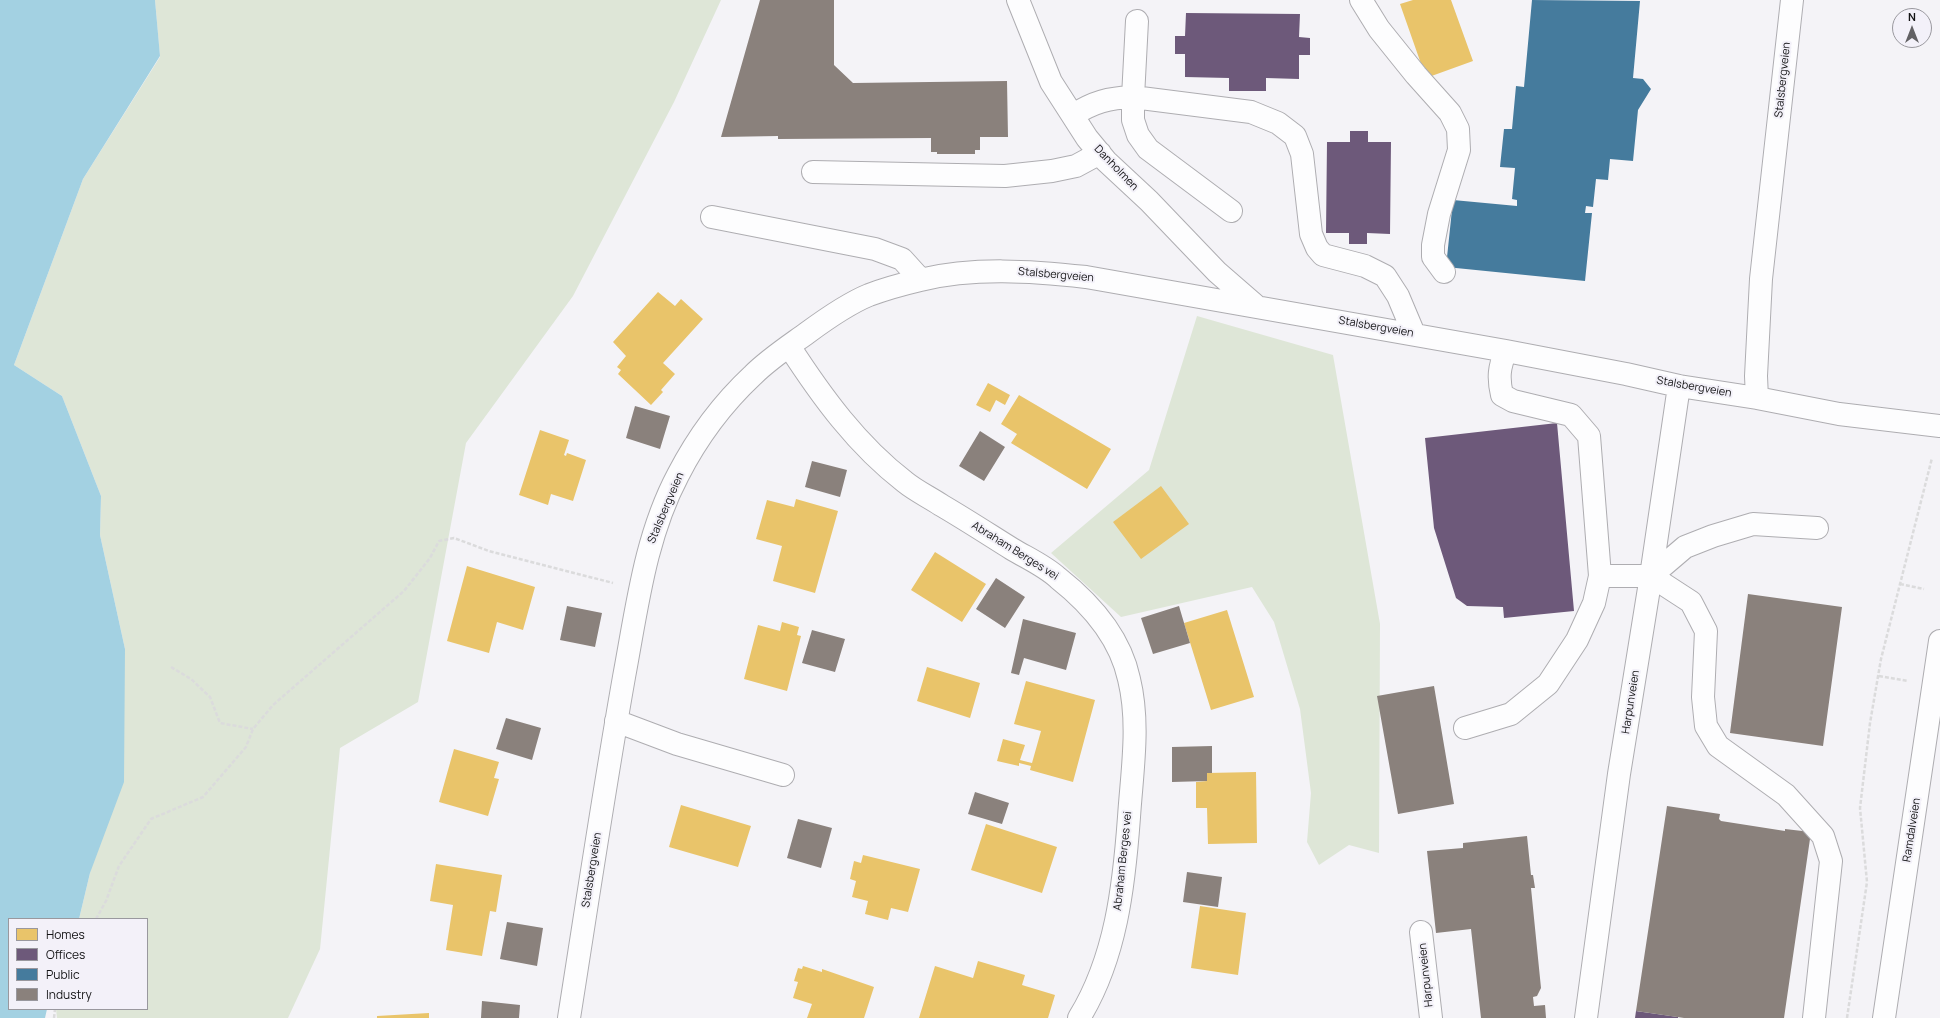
<!DOCTYPE html>
<style>
body{margin:0}
#map{position:relative;width:1940px;height:1018px;overflow:hidden;background:#f4f3f7;font-family:Manrope,sans-serif}
canvas{display:block}
.legend{position:absolute;left:8px;top:918px;width:140px;height:92px;box-sizing:border-box;background:#f3f1f9;border:1px solid #99989e;margin:0;padding:5px 7px;list-style:none;font-size:12px;color:#131315}
.legend li{display:flex;align-items:center;gap:8px;height:20px}
.legend b{width:20px;border:1px solid #99989e}
.north{position:absolute;left:1892px;top:8px;width:40px;height:40px;box-sizing:border-box;background:#f3f1f9;border:1px solid #99989e;border-radius:50%;rotate:0deg;font-size:11px;font-weight:700;line-height:16px;text-align:center;color:#131315}
.north::after{content:'';display:block;margin:auto;width:14px;height:18px;background:#626164;clip-path:polygon(50% 0,100% 100%,50% 72%,0 100%)}
</style>
<div id="map">
<canvas width="1940" height="1018"></canvas>
<ul class="legend">
<li><b style="height:11px;background:#e9c46a"></b>Homes</li>
<li><b style="height:11px;background:#6d597a"></b>Offices</li>
<li><b style="height:11px;background:#457b9d"></b>Public</li>
<li><b style="height:11px;background:#8a817c"></b>Industry</li>
</ul>
<div class="north">N</div>
</div>
<script>
const c = document.querySelector('canvas').getContext('2d');
c.lineJoin = 'round';
function fillPath(path, color) { c.fillStyle = color; c.fill(path, 'evenodd'); }
function stroke(path, color, width, dash) { c.strokeStyle = color; c.lineWidth = width; c.lineCap = dash ? 'butt' : 'round'; c.setLineDash(dash || []); c.stroke(path); }
function drawText(font, color, halo, rows, align = 'center') {
  c.font = font + ' Manrope,sans-serif'; c.lineWidth = 4; c.setLineDash([]); c.textBaseline = 'middle'; c.strokeStyle = halo; c.fillStyle = color; for (const [text, x, y, turn = 0] of rows) {
    c.save(); c.translate(x, y); c.rotate((+turn || 0) * Math.PI / 180); c.textAlign = isNaN(turn) ? turn : align; if (halo) c.strokeText(text, 0, 0); c.fillText(text, 0, 0); c.restore();
  }
}
fillPath(new Path2D(`
 M 155,0 L 721,0 L 674,102 L 573,296 L 466,443 L 418,702 L 340,748 L 320,949 L 288,1018 L 57,1018 L 56,1009 L 147,1009 L 147,919 L 79,919 L 90,873 L 125,649 L 100,535 L 101,496 L 62,396 L 14,365 L 83,179 L 160,57 Z
 M 1197,316 L 1333,355 L 1380,624 L 1379,853 L 1349,845 L 1319,865 L 1307,842 L 1311,793 L 1300,709 L 1274,622 L 1252,587 L 1121,617 L 1051,553 L 1149,470 Z`), '#dee6d7');
fillPath(new Path2D(`
 M 0,0 L 155,0 L 160,56 L 83,179 L 14,365 L 62,396 L 101,496 L 100,535 L 125,649 L 124,782 L 90,873 L 79,919 L 9,919 L 9,1009 L 47,1009 L 45,1018 L 0,1018 Z`), '#a3d1e2');
fillPath(new Path2D(`
 M 1413,0 L 1451,0 L 1473,61 L 1426,78 L 1400,4 Z
 M 658,292 L 675,306 L 681,299 L 703,319 L 663,363 L 675,374 L 661,390 L 663,392 L 651,405 L 618,374 L 621,370 L 617,367 L 626,356 L 613,342 Z
 M 988,383 L 1010,395 L 1005,405 L 996,400 L 990,412 L 976,405 Z
 M 1019,395 L 1111,449 L 1087,489 L 1011,443 L 1017,434 L 1001,424 Z
 M 540,430 L 569,440 L 564,455 L 566,456 L 567,453 L 586,460 L 573,501 L 551,494 L 548,505 L 519,495 Z
 M 1161,486 L 1189,524 L 1141,559 L 1113,522 Z
 M 796,499 L 838,511 L 815,593 L 773,581 L 782,546 L 756,539 L 767,500 L 794,507 Z
 M 935,552 L 986,584 L 962,622 L 911,590 Z
 M 467,566 L 535,587 L 523,630 L 497,622 L 489,653 L 447,641 Z
 M 1227,610 L 1254,697 L 1211,710 L 1184,623 Z
 M 782,622 L 799,627 L 797,635 L 801,636 L 787,691 L 744,679 L 758,625 L 780,631 Z
 M 927,667 L 980,683 L 970,718 L 917,701 Z
 M 1026,681 L 1095,700 L 1073,782 L 1030,770 L 1031,766 L 1019,763 L 1019,766 L 997,761 L 1003,739 L 1025,745 L 1020,760 L 1032,763 L 1041,731 L 1014,724 Z
 M 454,749 L 499,762 L 494,778 L 499,779 L 488,816 L 439,802 Z
 M 1256,772 L 1257,843 L 1208,844 L 1207,808 L 1196,808 L 1196,782 L 1207,781 L 1207,773 Z
 M 681,805 L 751,826 L 738,867 L 669,847 Z
 M 986,824 L 1057,847 L 1042,893 L 971,870 Z
 M 863,855 L 920,869 L 908,912 L 891,908 L 888,920 L 865,914 L 868,901 L 852,897 L 856,881 L 850,879 L 854,861 L 861,863 Z
 M 436,864 L 502,875 L 496,912 L 490,911 L 482,956 L 446,950 L 453,905 L 430,901 Z
 M 1200,906 L 1246,913 L 1238,975 L 1191,968 Z
 M 978,961 L 1025,975 L 1022,985 L 1055,995 L 1048,1018 L 919,1018 L 935,966 L 973,978 Z
 M 803,966 L 822,972 L 822,969 L 874,987 L 864,1018 L 807,1018 L 812,1004 L 793,998 L 798,982 L 794,981 L 798,968 L 802,969 Z
 M 429,1013 L 429,1018 L 377,1018 L 377,1016 Z`), '#e9c46a');
fillPath(new Path2D(`
 M 1186,13 L 1300,14 L 1299,37 L 1310,38 L 1310,55 L 1299,55 L 1299,79 L 1266,78 L 1266,91 L 1229,91 L 1229,78 L 1185,77 L 1185,54 L 1175,54 L 1175,36 L 1185,36 Z
 M 1350,131 L 1368,131 L 1368,142 L 1391,142 L 1390,234 L 1367,233 L 1367,244 L 1349,244 L 1349,233 L 1326,233 L 1327,142 L 1350,142 Z
 M 1557,423 L 1574,611 L 1504,618 L 1503,607 L 1467,606 L 1456,598 L 1434,528 L 1425,438 Z
 M 1636,1011 L 1678,1017 L 1678,1018 L 1635,1018 Z`), '#6d597a');
fillPath(new Path2D(`
 M 1532,0 L 1640,1 L 1633,78 L 1643,79 L 1651,89 L 1638,110 L 1633,161 L 1610,159 L 1608,180 L 1596,179 L 1593,207 L 1586,206 L 1585,213 L 1592,213 L 1585,281 L 1446,267 L 1453,200 L 1517,206 L 1517,200 L 1512,199 L 1515,168 L 1500,167 L 1504,129 L 1512,129 L 1516,86 L 1524,87 Z`), '#457b9d');
fillPath(new Path2D(`
 M 760,0 L 834,0 L 834,65 L 853,83 L 1007,81 L 1008,137 L 980,137 L 980,150 L 975,150 L 975,154 L 937,154 L 937,152 L 931,152 L 931,138 L 778,139 L 778,136 L 721,137 Z
 M 635,406 L 670,416 L 660,449 L 626,438 Z
 M 980,431 L 1005,447 L 984,481 L 959,466 Z
 M 812,461 L 847,470 L 840,497 L 805,487 Z
 M 996,578 L 1025,597 L 1005,628 L 976,609 Z
 M 1748,594 L 1842,607 L 1823,746 L 1730,733 Z
 M 567,606 L 602,613 L 595,647 L 560,640 Z
 M 1179,606 L 1190,643 L 1153,654 L 1141,618 Z
 M 1023,619 L 1076,633 L 1066,670 L 1024,658 L 1019,675 L 1011,673 Z
 M 812,630 L 845,639 L 835,672 L 802,663 Z
 M 1434,686 L 1454,804 L 1398,814 L 1377,696 Z
 M 506,718 L 541,728 L 532,760 L 496,749 Z
 M 1212,746 L 1212,773 L 1207,773 L 1207,781 L 1172,782 L 1172,747 Z
 M 975,792 L 1009,803 L 1002,824 L 968,814 Z
 M 1667,806 L 1720,814 L 1719,819 L 1721,821 L 1785,831 L 1785,829 L 1811,832 L 1784,1018 L 1684,1018 L 1636,1011 Z
 M 798,819 L 832,828 L 821,868 L 787,858 Z
 M 1527,836 L 1531,875 L 1533,875 L 1535,888 L 1531,888 L 1541,988 L 1537,996 L 1533,997 L 1534,1006 L 1545,1005 L 1546,1018 L 1481,1018 L 1471,929 L 1436,933 L 1427,851 L 1463,848 L 1463,843 Z
 M 1187,872 L 1222,877 L 1218,907 L 1183,902 Z
 M 507,922 L 543,928 L 537,966 L 500,959 Z
 M 482,1001 L 520,1005 L 519,1018 L 481,1018 Z`), '#8a817c');
const minor = new Path2D(`
 M 1018,0 L 1051,82 L 1087,138 L 1106,161 L 1149,201 L 1217,272 L 1255,305
 M 1361,0 L 1379,29 L 1416,75 L 1450,113 L 1458,129 L 1459,150 L 1439,214 L 1433,245 L 1433,257 L 1444,272
 M 1137,21 L 1133,97 L 1133,120 L 1138,135 L 1148,149 L 1231,211
 M 1073,115 C 1094,102 1108,98 1133,97 L 1251,112 L 1278,123 L 1295,136 L 1302,154 L 1311,234 L 1317,248 L 1323,255 L 1365,266 L 1385,276 L 1398,296 L 1414,334
 M 813,172 L 1005,176 L 1052,171 L 1076,166 L 1100,153
 M 712,217 L 875,249 L 902,259 L 921,280
 M 789,346 C 822,397 857,445 905,482 C 916,491 929,497 941,505 C 965,519 988,534 1012,549 C 1027,558 1045,566 1058,578 C 1091,604 1120,637 1129,679 C 1140,724 1132,771 1129,817 C 1124,886 1116,958 1079,1018
 M 1757,398 L 1756,376 L 1761,279 L 1792,0
 M 1600,576 L 1651,576 L 1691,602 L 1706,631 L 1703,697 L 1706,726 L 1718,746 L 1786,795 L 1823,836 L 1831,861 L 1814,1018
 M 1651,576 L 1685,547 L 1713,536 L 1753,524 L 1817,528
 M 616,721 L 677,744 L 783,775
 M 1465,728 L 1511,714 L 1548,684 L 1577,640 L 1594,603 L 1600,576 L 1589,436 L 1571,415 L 1513,401 L 1502,395 C 1498,378 1499,367 1506,351
 M 1421,932 L 1431,1018
 M 569,1018 C 587,904 604,790 624,677 C 637,608 645,537 678,475 C 697,438 723,403 753,375 C 769,359 789,346 807,333 C 826,319 847,304 869,295 C 885,289 903,284 920,280 C 974,267 1031,271 1086,277 L 1506,351 L 1626,374 L 1679,386 L 1757,398 L 1839,414 L 1940,426
 M 1586,1018 L 1619,774 L 1651,576 L 1679,386`);
const major = new Path2D(`
 M 1884,1018 L 1940,641`);
stroke(minor, '#aeadb1', 24);
stroke(major, '#aeadb1', 24);
stroke(new Path2D(`
 M 1900,584 L 1924,589
 M 171,667 L 191,679 L 210,697 L 220,723 L 253,729
 M 1879,676 L 1908,681
 M 96,919 L 106,901 L 119,866 L 151,819 L 203,797 L 246,747 L 253,729 L 273,705 L 404,591 L 430,558 L 439,541 L 454,538 L 489,551 L 613,583
 M 54,1018 L 55,1009
 M 1847,1018 L 1867,882 L 1860,808 L 1870,723 L 1881,659 L 1932,458`), '#dbdbdc', 2.5, [4, 2]);
stroke(minor, '#fdfdfe', 22);
stroke(major, '#fdfdfe', 22);
drawText('11px', '#131315', '#f3f1f9', [
 ["Stalsbergveien",1783,80,-84],
 ["Danholmen",1116,168,46],
 ["Stalsbergveien",1056,275,5],
 ["Stalsbergveien",1376,327,10],
 ["Stalsbergveien",1694,387,10],
 ["Stalsbergveien",666,508,-67],
 ["Abraham Berges vei",1015,551,32],
 ["Harpunveien",1631,702,-81],
 ["Ramdalveien",1912,830,-81],
 ["Abraham Berges vei",1123,861,-84],
 ["Stalsbergveien",592,870,-81],
 ["Harpunveien",1426,975,-96]
]);
</script>
